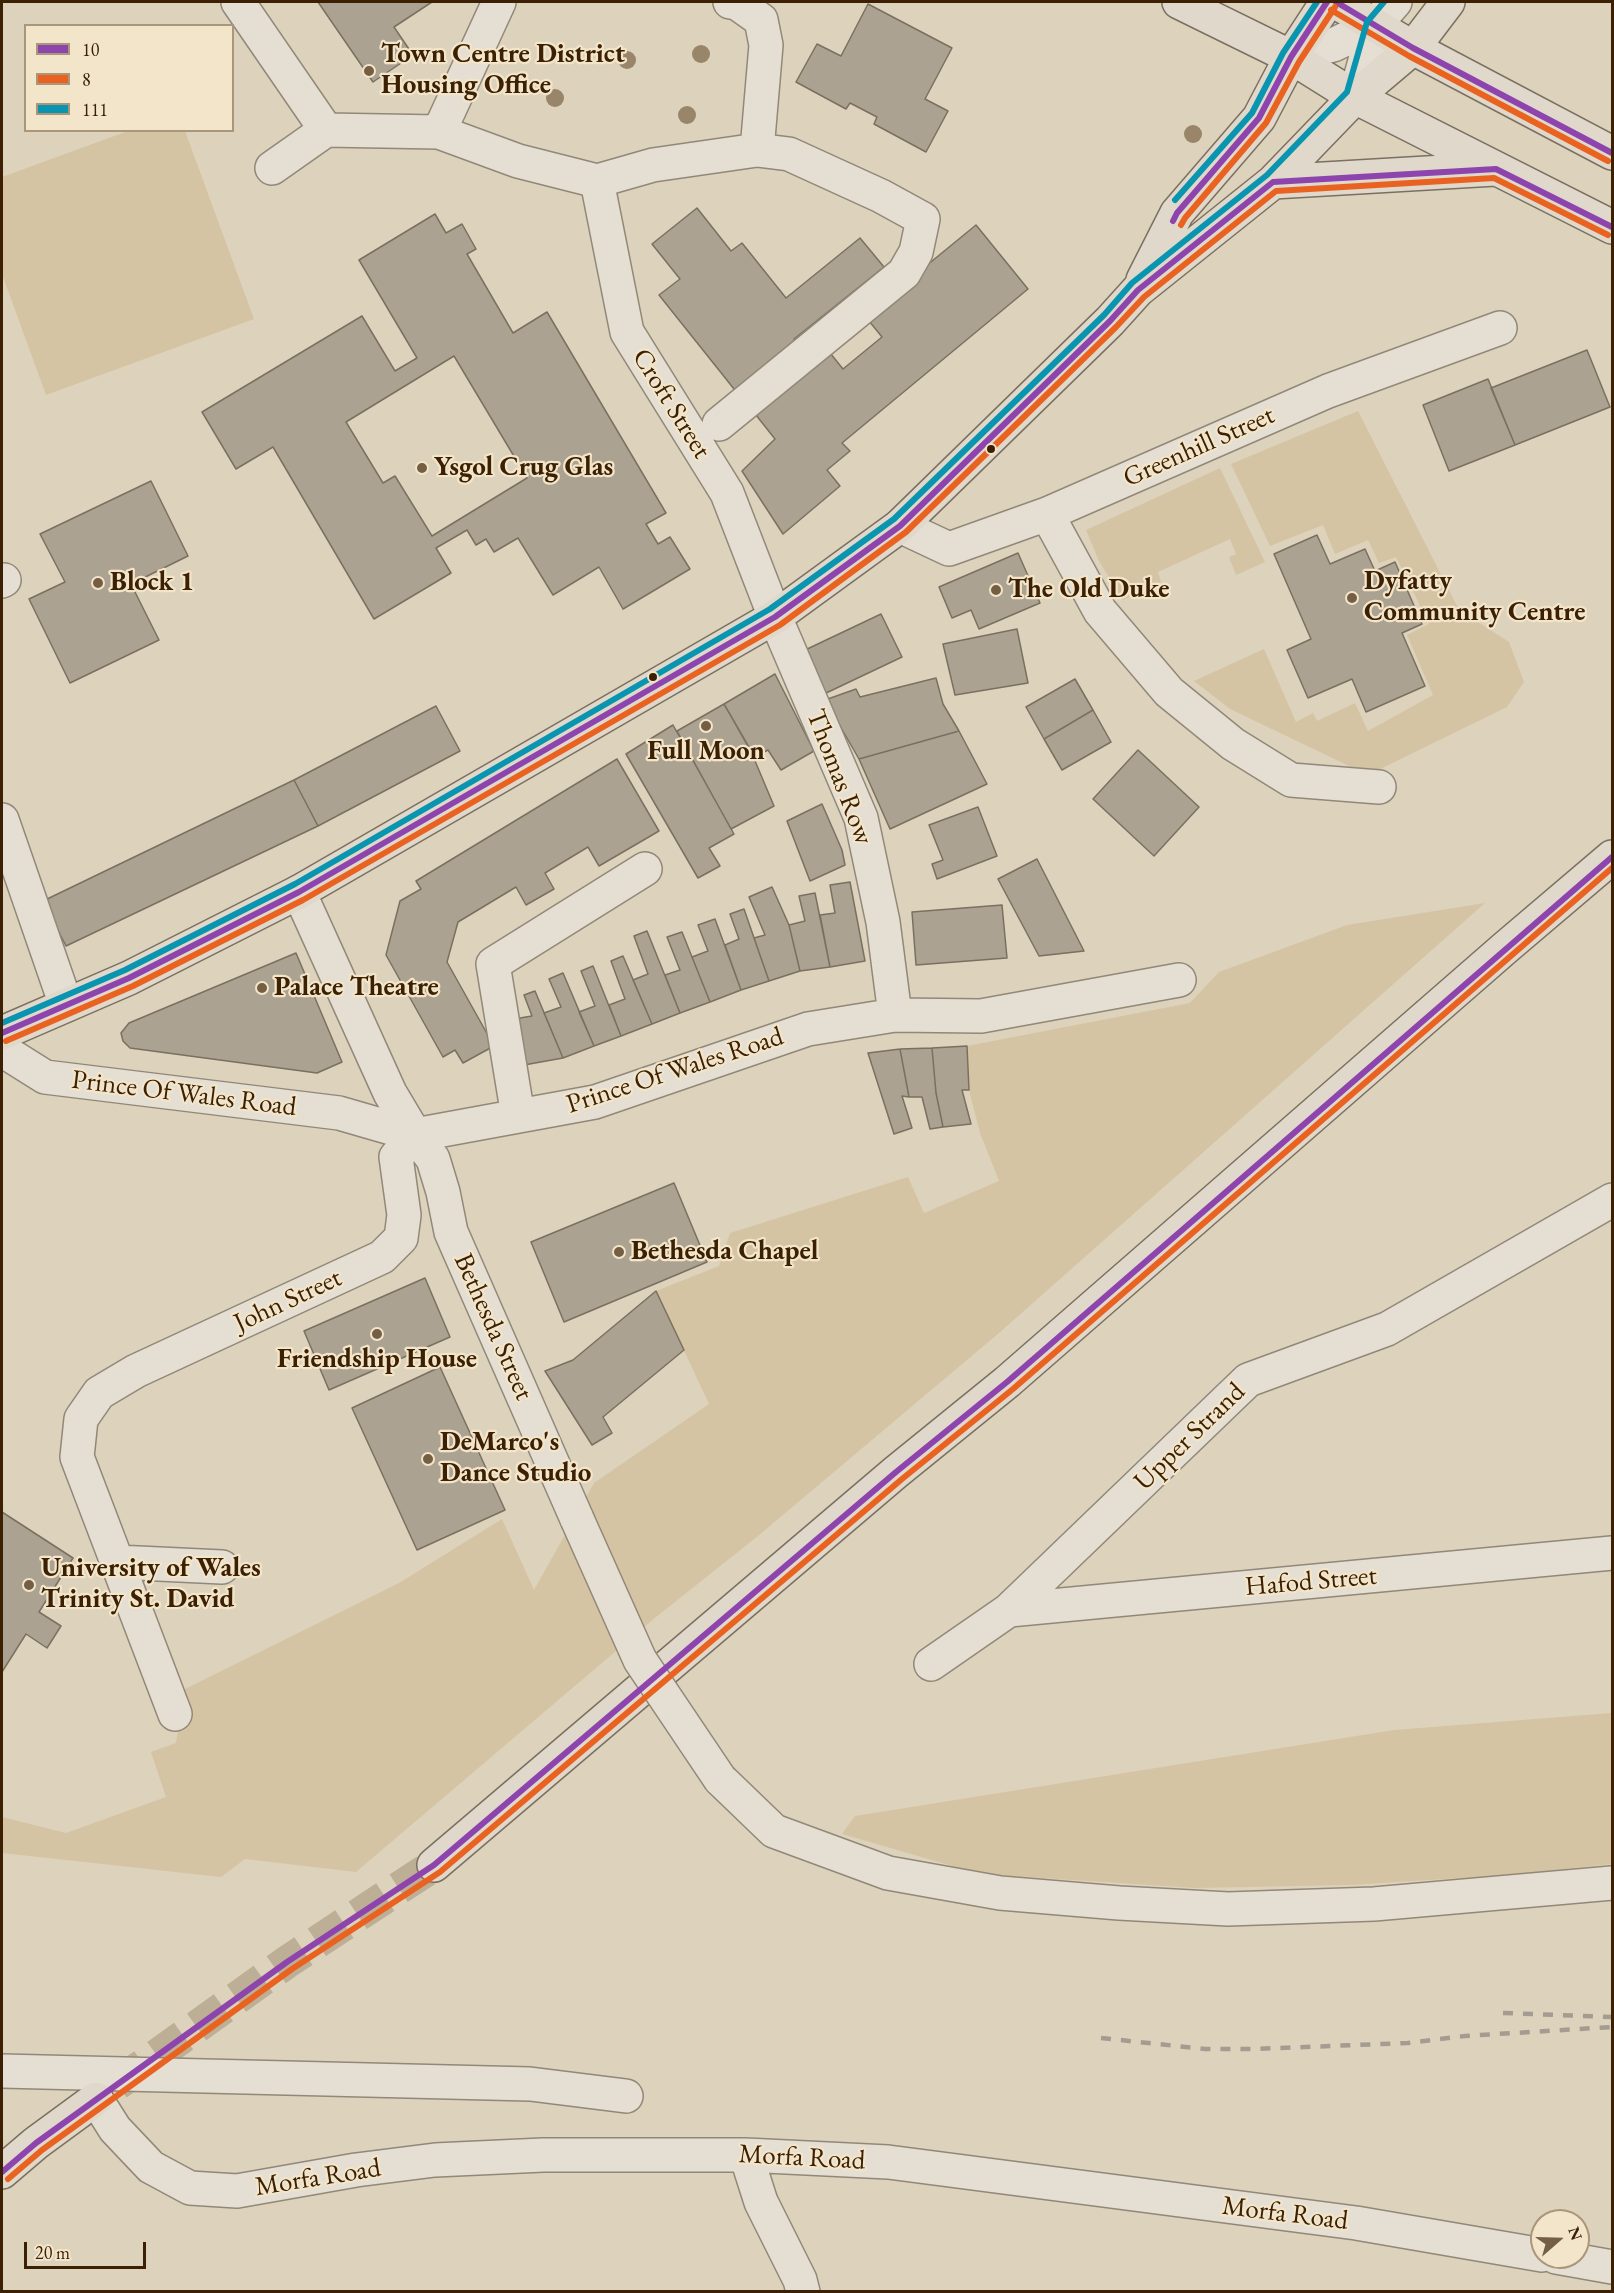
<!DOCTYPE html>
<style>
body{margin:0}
#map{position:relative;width:1614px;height:2293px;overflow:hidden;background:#ddd2bb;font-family:"EB Garamond",serif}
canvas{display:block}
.frame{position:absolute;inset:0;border:3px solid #3c2004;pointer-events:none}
.legend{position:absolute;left:24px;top:24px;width:210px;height:108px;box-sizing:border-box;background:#f3e5c9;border:2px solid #aa967a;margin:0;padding:8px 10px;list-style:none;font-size:18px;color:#3c2004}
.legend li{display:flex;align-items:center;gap:12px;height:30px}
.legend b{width:30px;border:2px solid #aa967a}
.north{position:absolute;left:1530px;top:2209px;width:60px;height:60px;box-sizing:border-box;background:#f3e5c9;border:2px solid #aa967a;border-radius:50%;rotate:70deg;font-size:16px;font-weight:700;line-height:24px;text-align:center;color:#3c2004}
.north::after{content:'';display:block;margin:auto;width:21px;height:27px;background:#745e44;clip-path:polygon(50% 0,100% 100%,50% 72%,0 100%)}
.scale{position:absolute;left:24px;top:2242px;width:122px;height:27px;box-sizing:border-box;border:3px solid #3c2004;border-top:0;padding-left:8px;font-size:18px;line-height:21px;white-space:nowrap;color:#3c2004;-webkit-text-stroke:4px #f3e5c9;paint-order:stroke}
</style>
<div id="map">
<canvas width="1614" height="2293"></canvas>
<div class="frame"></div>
<ul class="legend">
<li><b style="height:8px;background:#8e44ad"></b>10</li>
<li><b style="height:8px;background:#e96220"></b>8</li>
<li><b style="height:8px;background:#0994b0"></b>111</li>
</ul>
<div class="north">N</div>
<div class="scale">20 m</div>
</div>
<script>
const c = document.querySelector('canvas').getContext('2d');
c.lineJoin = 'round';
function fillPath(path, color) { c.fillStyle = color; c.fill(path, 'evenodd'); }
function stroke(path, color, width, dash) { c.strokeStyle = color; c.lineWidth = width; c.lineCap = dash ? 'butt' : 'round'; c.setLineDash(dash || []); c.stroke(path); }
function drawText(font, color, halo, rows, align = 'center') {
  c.font = font + ' "EB Garamond",serif'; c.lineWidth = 4.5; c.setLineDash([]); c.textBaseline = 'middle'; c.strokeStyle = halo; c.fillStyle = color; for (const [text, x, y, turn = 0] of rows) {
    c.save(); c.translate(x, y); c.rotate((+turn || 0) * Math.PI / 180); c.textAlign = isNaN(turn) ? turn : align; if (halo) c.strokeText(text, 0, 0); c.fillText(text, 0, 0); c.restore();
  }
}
fillPath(new Path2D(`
 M 128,131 L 185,131 L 254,319 L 46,395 L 2,274 L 2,177 Z
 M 1358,411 L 1459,610 L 1509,642 L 1524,682 L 1507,707 L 1368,775 L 1230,709 L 1194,681 L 1264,649 L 1296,722 L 1313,713 L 1317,721 L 1355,703 L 1368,731 L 1433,695 L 1407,635 L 1429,624 L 1396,557 L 1379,563 L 1368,540 L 1335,554 L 1323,525 L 1270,546 L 1231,464 Z
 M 1220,468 L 1265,562 L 1236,575 L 1229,557 L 1236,554 L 1230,539 L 1158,572 L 1161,582 L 1123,600 L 1099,561 L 1086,530 Z
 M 1485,903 L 999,1333 L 758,1536 L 656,1617 L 356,1872 L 245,1859 L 221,1877 L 2,1853 L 2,1817 L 66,1833 L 166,1797 L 151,1752 L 176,1743 L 185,1689 L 399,1583 L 502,1519 L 534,1590 L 594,1483 L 709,1404 L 656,1291 L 719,1266 L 730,1233 L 908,1177 L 924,1213 L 999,1181 L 980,1133 L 969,1090 L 967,1046 L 1190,1003 L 1219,972 L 1347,925 Z
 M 1612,1713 L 1612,1864 L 1508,1875 L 1351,1885 L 1195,1888 L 980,1874 L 842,1834 L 855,1816 L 1394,1730 Z`), '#d5c4a3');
const building = new Path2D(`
 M 318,2 L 432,2 L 394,27 L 413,55 L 373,82 Z
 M 868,4 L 952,48 L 925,99 L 948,111 L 926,152 L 874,124 L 877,117 L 850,103 L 846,109 L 796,82 L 817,44 L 841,56 Z
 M 697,208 L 731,251 L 742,243 L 786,298 L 860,238 L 884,267 L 794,339 L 799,345 L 738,394 L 659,295 L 680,279 L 652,244 Z
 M 435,214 L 446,233 L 462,224 L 476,249 L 467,254 L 513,333 L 547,312 L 666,513 L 646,524 L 658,544 L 670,537 L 690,569 L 623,609 L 599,567 L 553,595 L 518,538 L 494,552 L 486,539 L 476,545 L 467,530 L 436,548 L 451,573 L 374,619 L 273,447 L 236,469 L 202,412 L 362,316 L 395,371 L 417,358 L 359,260 ZM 454,356 L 527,478 L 432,536 L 395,476 L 383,483 L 346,422 Z
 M 976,225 L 1028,289 L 842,443 L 850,451 L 827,470 L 840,486 L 783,534 L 742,471 L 775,439 L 752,410 L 826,348 L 843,369 L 882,337 L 865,316 Z
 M 1587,350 L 1610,407 L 1515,445 L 1491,388 Z
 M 1488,379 L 1515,445 L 1449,471 L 1423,405 Z
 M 151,481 L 188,556 L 131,584 L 159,640 L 70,683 L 29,599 L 65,582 L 40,534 Z
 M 1317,535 L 1330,564 L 1365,549 L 1375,571 L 1395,562 L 1422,624 L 1402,633 L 1425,686 L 1366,712 L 1352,679 L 1308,698 L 1287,650 L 1311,639 L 1274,554 Z
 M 1018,553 L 1040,603 L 979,629 L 971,610 L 952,618 L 939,587 Z
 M 881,614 L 902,657 L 824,694 L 803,651 Z
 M 1017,629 L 1028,683 L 955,695 L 943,644 Z
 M 775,674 L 814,751 L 781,770 L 768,750 L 754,757 L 724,704 Z
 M 936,678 L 943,704 L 959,731 L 859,759 L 825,700 L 856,689 L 860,697 Z
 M 1075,679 L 1093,710 L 1044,739 L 1026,707 Z
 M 724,704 L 750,749 L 774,806 L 731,829 L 677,731 Z
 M 436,706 L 460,751 L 318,826 L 294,780 Z
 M 1093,710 L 1111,742 L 1062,770 L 1044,739 Z
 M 673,725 L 734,834 L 709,848 L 720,866 L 698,878 L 626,754 Z
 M 959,731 L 987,784 L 890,829 L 859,759 Z
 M 1138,750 L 1199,807 L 1154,856 L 1093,799 Z
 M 617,759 L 659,831 L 599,866 L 588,847 L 545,873 L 554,889 L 526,905 L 516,887 L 458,922 L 447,962 L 494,1046 L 463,1063 L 455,1050 L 443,1057 L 386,955 L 400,901 L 421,889 L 416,881 Z
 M 294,780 L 318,826 L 66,946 L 43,901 Z
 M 822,804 L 842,850 L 845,865 L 810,881 L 787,821 Z
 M 978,807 L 997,856 L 937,879 L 932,864 L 943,860 L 929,825 Z
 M 1037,859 L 1084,951 L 1039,956 L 998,879 Z
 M 850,882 L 865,961 L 830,967 L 820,915 L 835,913 L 830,885 Z
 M 772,887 L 789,925 L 800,971 L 769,981 L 754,938 L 765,935 L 749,897 Z
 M 815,893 L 830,967 L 800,971 L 789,925 L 805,921 L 799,896 Z
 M 1002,905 L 1007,958 L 916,965 L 912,912 Z
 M 744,909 L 769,981 L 741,990 L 725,945 L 739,939 L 730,914 Z
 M 715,919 L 741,990 L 710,1002 L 692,957 L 708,951 L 698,925 Z
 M 647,931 L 680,1013 L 652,1024 L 633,980 L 648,974 L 634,936 Z
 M 682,932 L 710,1002 L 680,1013 L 665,975 L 680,970 L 667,937 Z
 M 296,953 L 342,1062 L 317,1073 L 130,1048 L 123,1041 L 121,1033 L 129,1023 Z
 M 623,956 L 652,1024 L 621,1036 L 609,1005 L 625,999 L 611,961 Z
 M 593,966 L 621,1036 L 594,1046 L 579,1012 L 595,1006 L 581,971 Z
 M 563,973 L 594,1046 L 563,1058 L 544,1013 L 561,1007 L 549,979 Z
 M 535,991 L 563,1058 L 524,1065 L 514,1019 L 532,1016 L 524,995 Z
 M 967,1046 L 969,1090 L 962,1090 L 971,1124 L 943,1127 L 936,1093 L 932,1048 Z
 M 932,1048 L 936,1093 L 943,1127 L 930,1129 L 922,1097 L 909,1097 L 900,1049 Z
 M 900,1049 L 909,1097 L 902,1096 L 912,1128 L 894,1134 L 868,1053 Z
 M 674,1183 L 707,1262 L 564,1322 L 531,1242 Z
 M 425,1278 L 450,1337 L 329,1390 L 304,1331 Z
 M 656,1291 L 684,1350 L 603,1417 L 612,1433 L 592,1445 L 545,1371 L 573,1360 Z
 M 440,1367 L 505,1510 L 417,1550 L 352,1408 Z
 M 2,1512 L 73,1558 L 39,1612 L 61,1626 L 47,1648 L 26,1634 L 2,1672 Z`);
fillPath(building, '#aca291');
stroke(building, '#7b7060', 1.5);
stroke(new Path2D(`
 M 117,2084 L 287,1962 L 434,1865`), '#bdae96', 33, [33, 16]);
const minor = new Path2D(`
 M 238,2 L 326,130
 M 730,2 L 737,3 L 761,20 L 766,45 L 757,150
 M 1291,57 L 1333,45 L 1375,25
 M 1355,97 L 1375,25 L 1395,2
 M 439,132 L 499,2
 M 272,168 L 326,130 L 439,132 L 518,161 L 597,181 L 627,332 L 727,493 L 775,617 L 861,818 L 883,922 L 895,1015
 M 597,181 L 653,165 L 757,150 L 789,154 L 881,196 L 923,219 L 916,252 L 904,273 L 719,424
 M 1047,514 L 1100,611 L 1169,692 L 1233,744 L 1291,780 L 1379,787
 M 900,526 L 949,549 L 1047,514 L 1328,391 L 1500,328
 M 2,581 L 4,580
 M 2,820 L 66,1005
 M 299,892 L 390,1093 L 415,1135 L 433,1159 L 443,1192 L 451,1232 L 577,1519
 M 2,1050 L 45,1077 L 339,1113 L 415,1135 L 595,1102 L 808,1029 L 895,1015 L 981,1016 L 1179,980
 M 518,1116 L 493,964 L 645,869
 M 117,1562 L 222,1567
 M 1009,1610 L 1612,1553
 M 931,1664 L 1009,1610 L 1248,1380 L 1387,1329 L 1612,1200
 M 175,1714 L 77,1457 L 81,1419 L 99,1393 L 136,1371 L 382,1257 L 401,1238 L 404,1215 L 396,1157 L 415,1135
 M 720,1779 L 774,1831 L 888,1873 L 1000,1893 L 1119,1903 L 1228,1909 L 1374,1904 L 1612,1883
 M 2,2071 L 530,2084 L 626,2096
 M 96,2099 L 115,2129 L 151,2167 L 190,2188 L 237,2191 L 356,2170 L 435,2160 L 543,2155 L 746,2155 L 888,2162 L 1356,2223 L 1542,2255
 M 746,2155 L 761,2202 L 800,2280 L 803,2292
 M 1556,2257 L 1612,2267`);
const major = new Path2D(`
 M 1179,2 L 1291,57 L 1355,97 L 1612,227
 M 1336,2 L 1413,48 L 1612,153
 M 1273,182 L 1495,169
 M 1143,280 L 1177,213 L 1259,118 L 1291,57 L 1327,2
 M 2,1033 L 129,978 L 299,892 L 775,617 L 900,526 L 1110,321 L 1138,290 L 1273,182 L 1355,97 L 1413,48 L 1448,2
 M 434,1865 L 896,1472 L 1007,1382 L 1505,948 L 1612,857
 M 2,2172 L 36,2143 L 96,2099`);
stroke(minor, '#928878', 36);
stroke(major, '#7b7060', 36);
stroke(minor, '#e4ded3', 33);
stroke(major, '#dfd8cb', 33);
stroke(new Path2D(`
 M 1503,2013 L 1612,2017
 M 1101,2038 L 1205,2049 L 1253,2049 L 1408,2043 L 1465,2036 L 1612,2027`), '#a49c91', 4.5, [10, 10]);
const minorBridge = new Path2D(`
 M 577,1519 L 640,1660 L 720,1779`);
stroke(minorBridge, '#928878', 36, []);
stroke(minorBridge, '#e4ded3', 33);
stroke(new Path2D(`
 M 1336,2 L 1413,48 L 1612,153
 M 1173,221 L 1177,213 L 1259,118 L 1291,57 L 1327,2
 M 2,1033 L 129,978 L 299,892 L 775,617 L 900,526 L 1110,321 L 1138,290 L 1273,182 L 1496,169 L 1612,227
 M 2,2172 L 36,2143 L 287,1962 L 434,1865 L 896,1472 L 1007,1382 L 1612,857`), '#8e44ad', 6);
stroke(new Path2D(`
 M 1331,10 L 1409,56 L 1608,161
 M 1181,225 L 1185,218 L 1266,123 L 1299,62 L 1335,7
 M 6,1041 L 133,986 L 303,900 L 780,625 L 906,532 L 1116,327 L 1144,297 L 1276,191 L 1494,178 L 1608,235
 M 8,2179 L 42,2150 L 292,1969 L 440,1872 L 902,1479 L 1013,1389 L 1612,868`), '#e96220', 6);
stroke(new Path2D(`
 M 1175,200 L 1252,113 L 1283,53 L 1317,2
 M 2,1023 L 125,970 L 295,884 L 770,609 L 894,519 L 1104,315 L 1132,283 L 1267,175 L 1347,92 L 1367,22 L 1384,2`), '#0994b0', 6);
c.fillStyle = '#98856a';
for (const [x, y] of [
 [701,54],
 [627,60],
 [555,98],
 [687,115],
 [1193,134]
]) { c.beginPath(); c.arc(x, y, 9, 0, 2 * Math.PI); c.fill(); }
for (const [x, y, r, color] of [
 [369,71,6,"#745e44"],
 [991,449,5,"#3c2004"],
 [422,468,6,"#745e44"],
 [98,583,6,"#745e44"],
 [996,590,6,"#745e44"],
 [1352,598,6,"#745e44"],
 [653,677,5,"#3c2004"],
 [706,726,6,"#745e44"],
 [262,988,6,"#745e44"],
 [619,1252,6,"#745e44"],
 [377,1334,6,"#745e44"],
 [428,1459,6,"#745e44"],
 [29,1585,6,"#745e44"]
]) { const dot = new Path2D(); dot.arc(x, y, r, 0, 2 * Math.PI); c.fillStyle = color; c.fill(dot); stroke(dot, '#f3e5c9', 2); }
drawText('bold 27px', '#3c2004', '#f3e5c9', [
 ["Town Centre District",381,55],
 ["Housing Office",381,86],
 ["Ysgol Crug Glas",434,468],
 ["Dyfatty",1364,582],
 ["Community Centre",1364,613],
 ["Block 1",110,583],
 ["The Old Duke",1008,590],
 ["Full Moon",706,752,"center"],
 ["Palace Theatre",274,988],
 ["Bethesda Chapel",631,1252],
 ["Friendship House",377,1360,"center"],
 ["DeMarco's",440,1443],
 ["Dance Studio",440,1474],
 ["University of Wales",41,1569],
 ["Trinity St. David",41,1600]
], 'left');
drawText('27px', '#3c2004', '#f3e5c9', [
 ["Croft Street",671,404,58],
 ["Greenhill Street",1199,447,-24],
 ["Thomas Row",839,777,69],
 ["Prince Of Wales Road",675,1071,-18],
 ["Prince Of Wales Road",184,1094,7],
 ["John Street",288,1301,-25],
 ["Bethesda Street",493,1327,66],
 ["Upper Strand",1190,1437,-44],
 ["Hafod Street",1311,1582,-5],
 ["Morfa Road",802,2158,3],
 ["Morfa Road",318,2178,-9],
 ["Morfa Road",1285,2214,7]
]);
</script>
